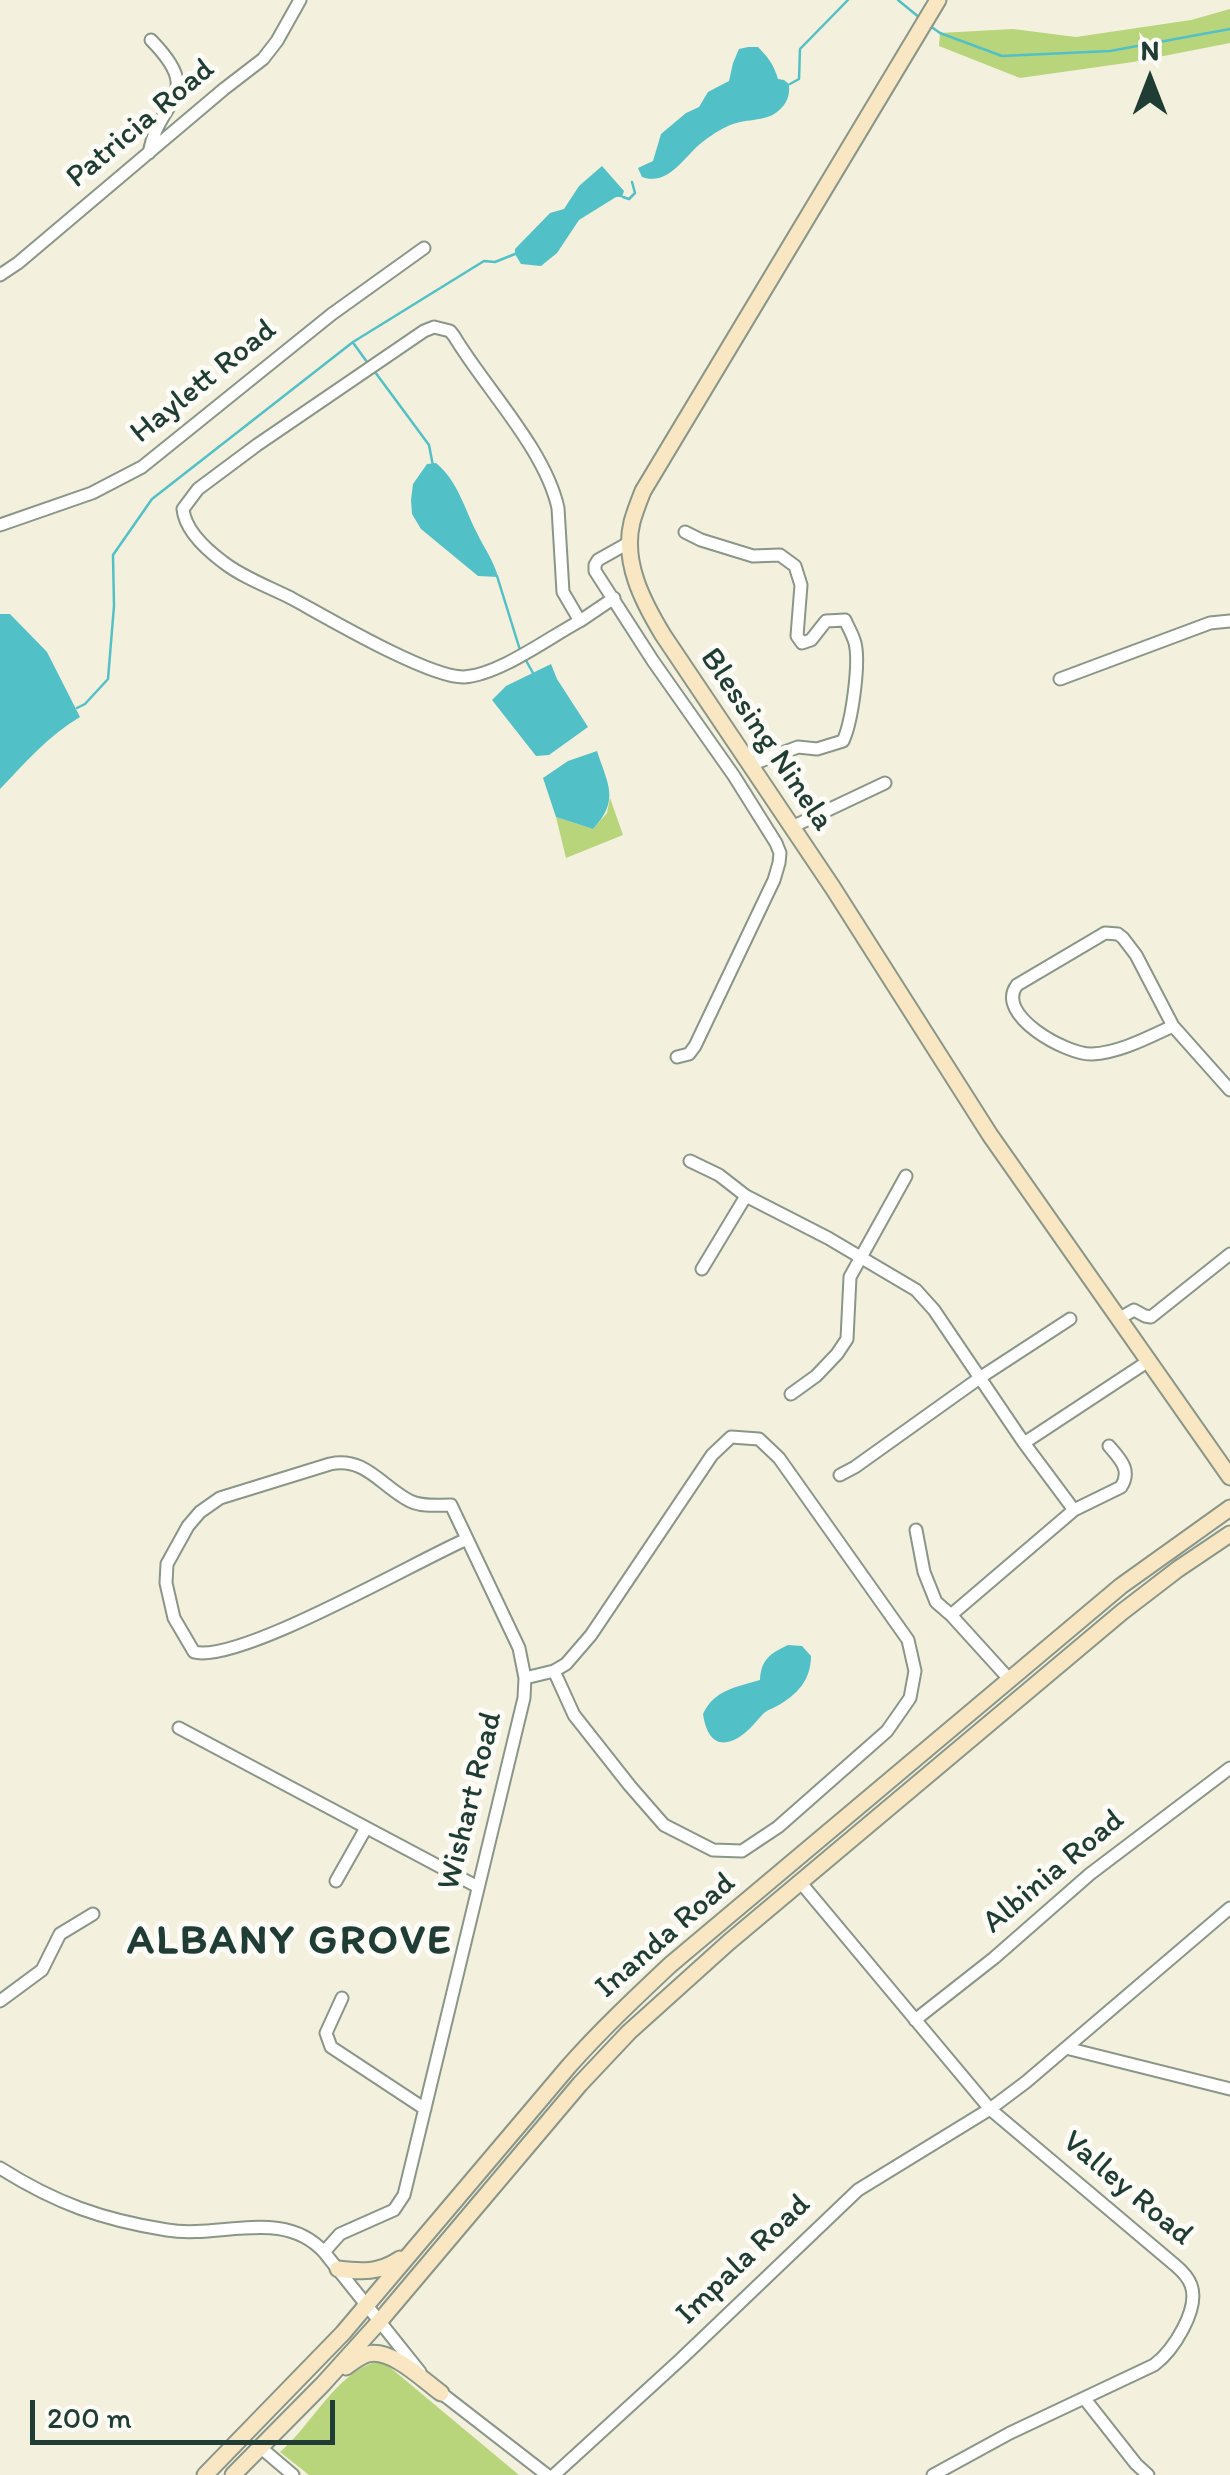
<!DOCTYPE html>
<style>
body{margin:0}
#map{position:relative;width:1230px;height:2475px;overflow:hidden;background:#f3f0dd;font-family:Itim,sans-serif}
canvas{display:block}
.north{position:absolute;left:1100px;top:30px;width:100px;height:100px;-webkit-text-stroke:8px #fdfcf7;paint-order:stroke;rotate:0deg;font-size:28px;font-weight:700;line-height:40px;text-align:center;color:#1f3d34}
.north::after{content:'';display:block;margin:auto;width:35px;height:45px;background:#1f3d34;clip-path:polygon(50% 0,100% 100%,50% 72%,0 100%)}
.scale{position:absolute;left:30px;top:2400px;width:305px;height:45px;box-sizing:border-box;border:5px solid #1f3d34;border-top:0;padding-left:12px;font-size:30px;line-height:35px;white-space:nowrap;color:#1f3d34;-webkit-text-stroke:8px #fdfcf7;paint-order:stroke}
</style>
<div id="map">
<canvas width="1230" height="2475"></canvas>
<div class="north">N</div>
<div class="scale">200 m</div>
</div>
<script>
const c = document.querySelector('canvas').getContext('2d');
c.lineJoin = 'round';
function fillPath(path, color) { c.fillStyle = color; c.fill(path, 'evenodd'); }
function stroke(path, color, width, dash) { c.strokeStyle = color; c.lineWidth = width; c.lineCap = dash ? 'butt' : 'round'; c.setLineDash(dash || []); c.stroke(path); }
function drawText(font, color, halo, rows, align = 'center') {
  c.font = font + ' Itim,sans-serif'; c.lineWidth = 10; c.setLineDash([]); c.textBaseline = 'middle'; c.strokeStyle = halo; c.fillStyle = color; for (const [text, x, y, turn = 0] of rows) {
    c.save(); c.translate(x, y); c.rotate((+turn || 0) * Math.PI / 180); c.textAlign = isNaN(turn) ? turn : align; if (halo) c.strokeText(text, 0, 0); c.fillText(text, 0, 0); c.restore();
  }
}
fillPath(new Path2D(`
 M 1230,9 L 1230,43 L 1133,62 L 1020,78 L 939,46 L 940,33 L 1013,29 L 1076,37 L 1191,20 Z
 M 610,798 L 623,835 L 566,858 L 556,817 L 593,829 L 607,813 Z
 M 376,2362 L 386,2364 L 519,2475 L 309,2475 L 280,2452 C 311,2426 337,2372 376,2362 Z`), '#b8d57b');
fillPath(new Path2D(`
 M 748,47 L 758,47 C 768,57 774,65 778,79 L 784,80 L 789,84 C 790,96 787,104 777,112 C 766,121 747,119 733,124 C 724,127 713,134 705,140 C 685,154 670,187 642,177 L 638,168 L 653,161 L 661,134 L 686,113 L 699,107 L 708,92 L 729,81 L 733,63 L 739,49 Z
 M 602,166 L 624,191 L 622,197 L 616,197 L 579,220 L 557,253 L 541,266 L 521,264 L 515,254 L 515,249 L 550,213 L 564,209 L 579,186 Z
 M 436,463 C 458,481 464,508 477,533 C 484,548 494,561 498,577 L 478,576 L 421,529 L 412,514 L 411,500 L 413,484 L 427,464 Z
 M 0,614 L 10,614 L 47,652 L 80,717 C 49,735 25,763 0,789 Z
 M 551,664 L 557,679 L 588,727 L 549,755 L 536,756 L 492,700 L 506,686 Z
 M 597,751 C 608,785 620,800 593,829 L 556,817 L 543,778 L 568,761 Z
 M 788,1645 L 802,1646 L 811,1656 C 811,1680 797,1695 777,1706 C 770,1710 768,1709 763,1714 C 757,1720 752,1727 746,1732 C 722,1752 707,1742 703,1714 C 714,1690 736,1687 760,1680 C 761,1659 771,1653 788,1645 Z`), '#52c0c7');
stroke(new Path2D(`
 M 898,0 L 920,18
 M 930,26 L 940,33 L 1002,56 L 1110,51 L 1230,29
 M 790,84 L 799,79 L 800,49 L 848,0
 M 623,197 L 629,199 L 635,193 L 632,182
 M 354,344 L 367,362
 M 375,372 L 429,445 L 433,466
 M 497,576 L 520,650
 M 524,657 L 533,673
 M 77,708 L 85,704 L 108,679 L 114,606 L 113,555 L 152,499 L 353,342 L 484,261 L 495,262 L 515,254`), '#52c0c7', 2.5);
const street = new Path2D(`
 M 149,153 C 159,98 206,96 151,40
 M 0,275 L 18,263 L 224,89 L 263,59 L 277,41 L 300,0
 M 434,327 L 450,331 L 454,336 C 485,388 545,449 558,508 L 563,592 L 580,621 C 548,638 499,675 464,677 C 429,678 326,617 291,598 C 269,587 242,577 223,562 C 207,550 185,530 183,509 L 198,489 L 257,445 L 424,331 Z
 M 0,525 L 92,493 L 142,467 L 332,314 L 424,248
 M 685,532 L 701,540 L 753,556 L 780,555 L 795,566 L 801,585 L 797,636 L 802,643 L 811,640 L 826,621 L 845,620 C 848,627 853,635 855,643 C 860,663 852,722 843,741 L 817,749 L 798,747 L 750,765
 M 630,542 L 598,560 L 595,565 L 595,571 L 653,661 L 734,776 L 776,843 L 780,853 L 779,863 L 774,880 L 695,1046 L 689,1054 L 677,1057
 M 580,621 L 614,598
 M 1060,679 L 1210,623 L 1230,621
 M 792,827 L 885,783
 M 1173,1026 C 1149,1037 1119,1053 1092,1054 C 1067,1055 994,1015 1017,985 L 1105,933 L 1118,934 L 1123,938 L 1136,955 L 1173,1026 L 1230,1090
 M 690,1161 L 719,1175 L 746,1196 L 828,1238 L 916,1290 L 934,1310 L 1024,1443 L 1074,1510
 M 702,1269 L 746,1196
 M 1120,1318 L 1134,1310 L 1145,1316 L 1151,1317 L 1230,1254
 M 791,1394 L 816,1376 L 837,1354 L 847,1339 L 850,1277 L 906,1176
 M 1024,1443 L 1150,1360
 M 840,1475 L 855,1467 L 981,1377 L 1070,1319
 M 916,1530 L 924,1572 L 936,1602 L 951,1615 L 1010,1680
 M 951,1615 L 1074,1510 L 1121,1487 C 1132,1470 1120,1459 1109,1446
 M 525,1678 L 554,1671 L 566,1664 L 591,1635 L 712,1455 L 731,1437 L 759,1439 L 779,1458 L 908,1640 L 915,1671 L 910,1698 L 887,1731 L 778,1827 L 742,1851 L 713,1850 L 664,1825 L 630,1786 L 574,1715 L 554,1671
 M 179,1728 L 478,1887
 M 336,1881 L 366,1828
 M 801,1883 L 990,2109 L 1175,2265 C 1181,2270 1188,2277 1191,2285 C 1200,2309 1173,2351 1154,2365 L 1010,2433 L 933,2475
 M 342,1998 L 326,2033 L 331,2047 L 425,2109
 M 0,2001 L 42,1970 L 60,1934 L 93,1914
 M 915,2020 L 994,1958 L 1090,1874 L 1230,1768
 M 1066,2048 L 1230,2089
 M 0,2168 C 55,2203 103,2220 167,2230 C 220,2239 283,2207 324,2252 L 420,2372
 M 324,2252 L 340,2234 L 394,2210 L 404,2195 L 524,1698 L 525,1678 L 519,1648 L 451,1505 C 438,1505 422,1507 410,1501 C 382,1487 365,1456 330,1464 L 220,1498 L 200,1512 L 188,1526 L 167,1564 L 166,1583 L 174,1618 L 194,1652 C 239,1664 416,1561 467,1539
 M 436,2389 L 547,2475
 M 1084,2398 L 1136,2464 L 1148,2475
 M 260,2447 L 293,2475
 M 554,2475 L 681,2359 L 858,2190 L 990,2109 L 1026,2082 L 1230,1908`);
const secondary = new Path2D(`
 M 938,0 L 643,491 C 639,501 635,511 632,522 C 622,562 643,602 663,635 L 833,888 L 990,1135 L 1230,1477
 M 338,2269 C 362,2272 379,2273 400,2259
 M 346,2367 C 353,2362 360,2356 368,2354 C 391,2348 423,2380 441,2393
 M 205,2475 L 343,2333 L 569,2066 C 601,2030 635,1998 670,1965 L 1121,1586 L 1230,1508
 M 233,2475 L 323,2384 L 379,2322 L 580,2084 L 629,2032 L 729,1942 L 1122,1612 L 1178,1569 L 1230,1534`);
stroke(street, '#899688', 15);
stroke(secondary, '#899688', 19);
stroke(street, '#fff', 11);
stroke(secondary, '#f9e7c3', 15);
drawText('32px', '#1f3d34', '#fdfcf7', [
 ["Patricia Road",141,124,-40],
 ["Haylett Road",204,382,-39],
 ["Blessing Ninela",766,740,56],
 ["Wishart Road",471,1801,-76],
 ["Albinia Road",1054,1872,-40],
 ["Inanda Road",666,1936,-41],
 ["Valley Road",1127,2189,40],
 ["Impala Road",744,2260,-44]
]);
c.letterSpacing = '2.5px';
drawText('bold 42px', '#1f3d34', '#fdfcf7', [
 ["ALBANY GROVE",290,1942]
]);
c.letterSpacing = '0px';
</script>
